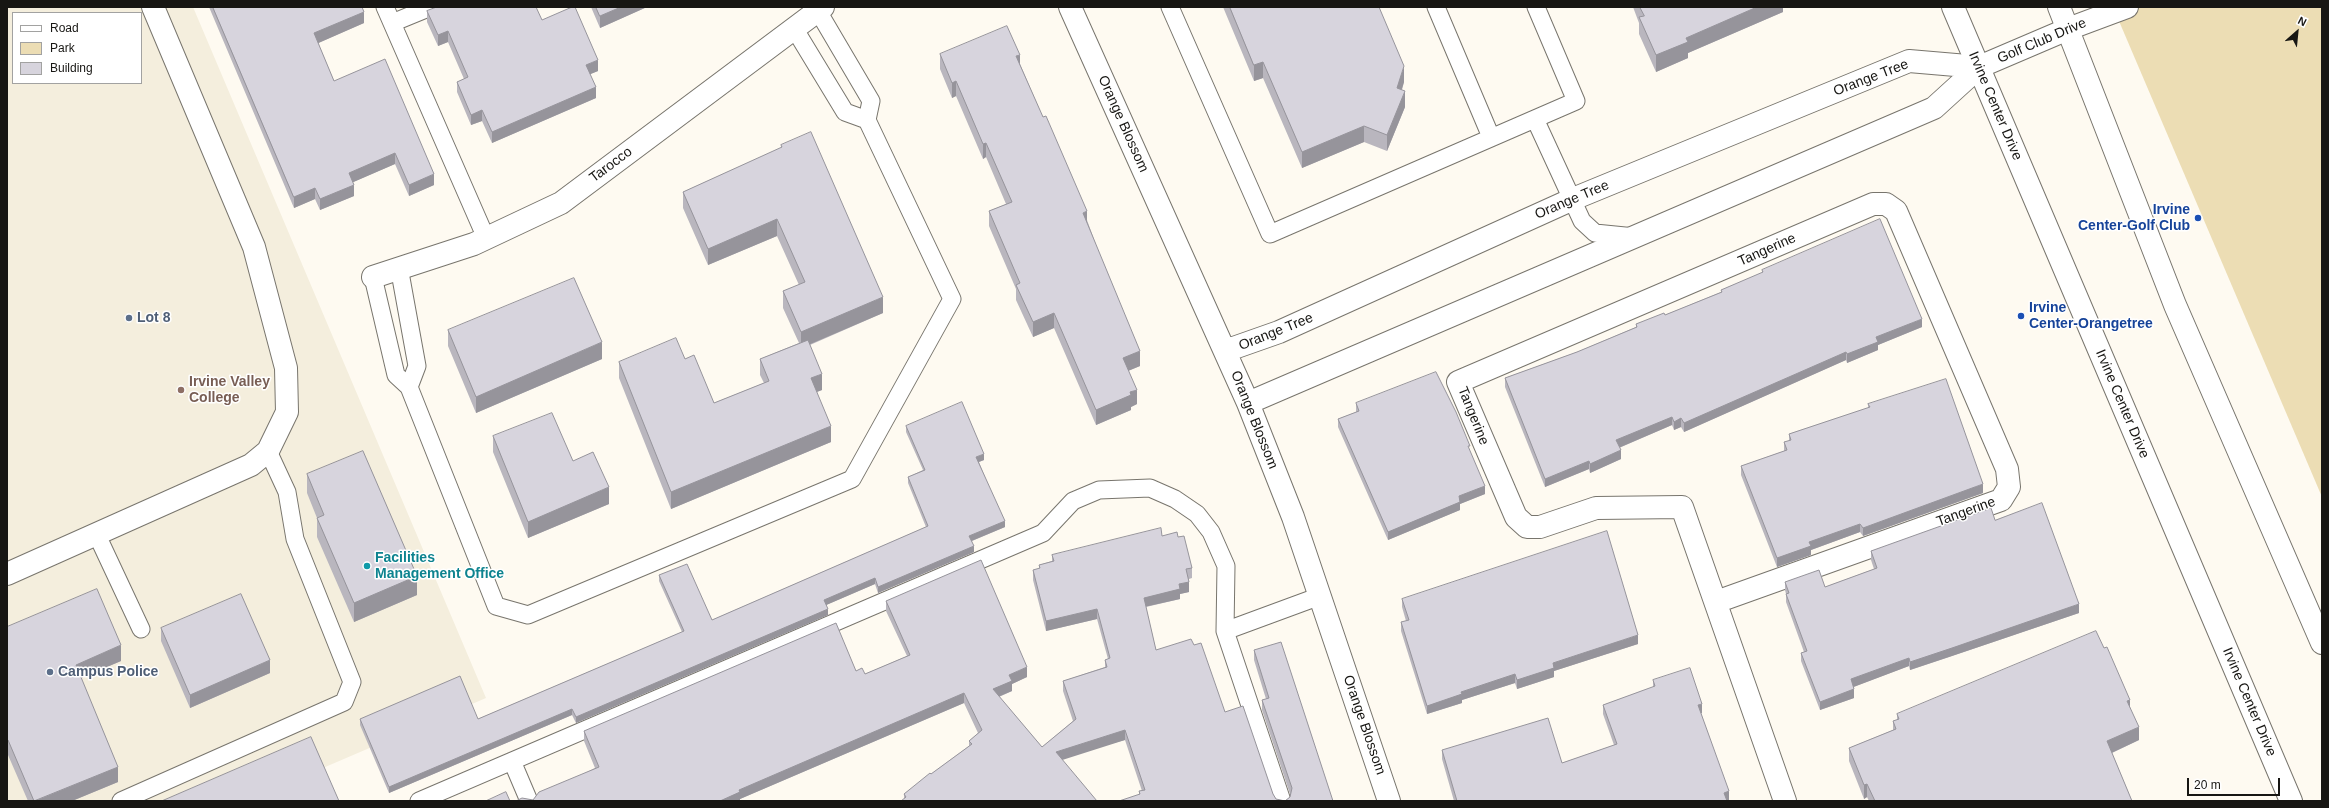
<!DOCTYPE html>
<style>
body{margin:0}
#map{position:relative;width:2329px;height:808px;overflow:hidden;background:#fefaf1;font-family:Arial,sans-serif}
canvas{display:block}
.frame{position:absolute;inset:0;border:8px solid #171613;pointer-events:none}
.legend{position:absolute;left:12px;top:12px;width:130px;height:72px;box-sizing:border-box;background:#fff;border:1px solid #a2a2a1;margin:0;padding:5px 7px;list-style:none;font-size:12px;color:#171613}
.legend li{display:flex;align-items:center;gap:8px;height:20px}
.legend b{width:20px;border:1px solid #a2a2a1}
.north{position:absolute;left:2277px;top:12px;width:40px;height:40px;-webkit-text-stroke:3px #fff;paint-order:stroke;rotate:27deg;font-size:11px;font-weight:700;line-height:16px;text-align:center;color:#171613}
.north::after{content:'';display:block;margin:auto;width:14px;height:18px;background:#171613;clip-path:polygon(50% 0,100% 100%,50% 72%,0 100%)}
.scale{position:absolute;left:2187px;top:778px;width:93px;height:18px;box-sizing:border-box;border:2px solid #171613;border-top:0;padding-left:5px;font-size:12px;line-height:14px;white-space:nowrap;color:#171613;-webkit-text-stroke:3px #fff;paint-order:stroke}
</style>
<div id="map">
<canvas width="2329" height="808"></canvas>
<div class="frame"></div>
<ul class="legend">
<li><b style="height:5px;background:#fff"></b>Road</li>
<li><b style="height:11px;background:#ecddb4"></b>Park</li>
<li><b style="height:11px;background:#d7d4dd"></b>Building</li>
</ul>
<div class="north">N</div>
<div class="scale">20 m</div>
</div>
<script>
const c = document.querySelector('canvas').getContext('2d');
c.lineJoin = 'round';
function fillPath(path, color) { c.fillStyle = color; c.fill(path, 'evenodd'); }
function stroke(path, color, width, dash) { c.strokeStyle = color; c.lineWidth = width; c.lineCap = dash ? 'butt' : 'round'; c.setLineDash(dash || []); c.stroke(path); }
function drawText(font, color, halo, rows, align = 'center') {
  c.font = font + ' Arial,sans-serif'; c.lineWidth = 3; c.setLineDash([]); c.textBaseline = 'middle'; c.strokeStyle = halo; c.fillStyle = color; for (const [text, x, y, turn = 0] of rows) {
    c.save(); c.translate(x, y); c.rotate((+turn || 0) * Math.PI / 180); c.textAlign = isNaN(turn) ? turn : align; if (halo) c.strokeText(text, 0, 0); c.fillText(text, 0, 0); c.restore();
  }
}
fillPath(new Path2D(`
 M 7,7 L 193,7 L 486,698 L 246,801 L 7,801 ZM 13,13 L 141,13 L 141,83 L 13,83 Z`), '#f4eedd');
fillPath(new Path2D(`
 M 2113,7 L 2322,7 L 2322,497 Z`), '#ecddb4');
const lane = new Path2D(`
 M 385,7 L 486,238
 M 1170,7 L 1270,234 L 1576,101 L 1536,7
 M 1436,7 L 1491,137
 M 392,23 L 431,7
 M 794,28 L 845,112 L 867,120
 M 1535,119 L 1582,221 L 1595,233 L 1635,237
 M 399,267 L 417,366 L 409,387
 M 373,277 L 396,375 L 409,387 L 496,606 L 528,615 L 852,479 L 952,299 L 867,120 L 871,101 L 818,11
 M 97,535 L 141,629
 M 1225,631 L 1320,596
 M 512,761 L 529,801
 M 121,801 L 344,702 L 352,682 L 295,539 L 287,492 L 268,451
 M 419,801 L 1043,533 L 1073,501 L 1099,490 L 1150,488 L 1175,499 L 1197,514 L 1211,532 L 1226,566 L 1225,631 L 1282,801`);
const street = new Path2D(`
 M 2068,29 L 2127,7
 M 7,574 L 251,465 L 268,451 L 287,412 L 286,368 L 254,247 L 153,7
 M 1716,602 L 2001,500 L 2009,487 L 2007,469 L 1896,211 L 1886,204 L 1873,204 L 1458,382 L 1516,517 L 1527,527 L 1540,527 L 1596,508 L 1682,507 L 1785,801`);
const secondary = new Path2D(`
 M 1070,7 L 1248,403 L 1293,517 L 1389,801
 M 373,277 L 474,244 L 561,203 L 823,7
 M 1225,351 L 1279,332 L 1573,199 L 1909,61 L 1979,67
 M 1248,403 L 1934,108 L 1979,67 L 2068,29`);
const primary = new Path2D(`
 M 1953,7 L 2291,801
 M 2059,7 L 2175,305 L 2322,643`);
stroke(lane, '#78756d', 19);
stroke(street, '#78756d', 24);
stroke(secondary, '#78756d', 24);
stroke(primary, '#78756d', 24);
stroke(lane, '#fff', 17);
stroke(street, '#fff', 22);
stroke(secondary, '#fff', 22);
stroke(primary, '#fff', 22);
fillPath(new Path2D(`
 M 209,7 L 362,7 L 364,23 L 318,43 L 334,81 L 434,185 L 409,196 L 395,164 L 353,182 L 354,196 L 320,210 L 315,199 L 294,208 Z
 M 591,7 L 647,7 L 600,28 Z
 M 1223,7 L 1379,7 L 1404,82 L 1402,90 L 1405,107 L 1387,151 L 1364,142 L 1302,168 L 1263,78 L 1254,81 Z
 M 1633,7 L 1783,7 L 1783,12 L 1688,53 L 1688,58 L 1656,72 L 1639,34 L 1639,23 Z
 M 427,11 L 542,20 L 598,71 L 590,74 L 596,98 L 492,143 L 482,121 L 471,125 L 457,92 L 457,82 L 464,79 L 448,42 L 438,46 L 427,22 Z
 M 940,54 L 1020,64 L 1087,220 L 1140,366 L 1128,371 L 1137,404 L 1131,407 L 1131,410 L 1096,425 L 1054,328 L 1033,337 L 1016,300 L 1016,289 L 989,226 L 989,211 L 1006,204 L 986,157 L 983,159 L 956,96 L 952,98 L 940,69 Z
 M 781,145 L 883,313 L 810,345 L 822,390 L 817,392 L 831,442 L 671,509 L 619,378 L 619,362 L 685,359 L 714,403 L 764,383 L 760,375 L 760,359 L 799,343 L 783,308 L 783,291 L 799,285 L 777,236 L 708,265 L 683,208 L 683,192 L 781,148 Z
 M 1762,270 L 1922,327 L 1878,345 L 1878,350 L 1847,363 L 1846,360 L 1684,432 L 1681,427 L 1674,430 L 1672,425 L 1619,448 L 1621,459 L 1590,473 L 1589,469 L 1545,487 L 1505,387 L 1505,378 L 1577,352 L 1636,327 L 1636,324 L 1665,315 L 1721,292 L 1721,290 L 1762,273 Z
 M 448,330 L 602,359 L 476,413 L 448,346 Z
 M 1356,403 L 1470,451 L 1485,494 L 1460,504 L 1460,510 L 1388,540 L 1338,427 L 1338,419 L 1356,412 Z
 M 1868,404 L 1983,493 L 1863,536 L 1860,532 L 1811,550 L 1811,555 L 1777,567 L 1741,475 L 1741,466 L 1784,451 L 1784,442 L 1789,441 L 1789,434 L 1868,408 Z
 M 906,426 L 984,460 L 979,462 L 1005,527 L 972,541 L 974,552 L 878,593 L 875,584 L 826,605 L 828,615 L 576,723 L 572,715 L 389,793 L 360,725 L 360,719 L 478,719 L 682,632 L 659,581 L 659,575 L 712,620 L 926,527 L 908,483 L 908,477 L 923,470 L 906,432 Z
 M 493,436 L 573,461 L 609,504 L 528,538 L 493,452 Z
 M 307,474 L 417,595 L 354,622 L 317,537 L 317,518 L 307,493 Z
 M 1995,520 L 2079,613 L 1952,656 L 1910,670 L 1909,666 L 1853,687 L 1854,698 L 1820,710 L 1801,661 L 1801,653 L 1804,652 L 1786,602 L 1786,594 L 1785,590 L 1785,582 L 1825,587 L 1874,569 L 1871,560 L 1871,551 Z
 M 1162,536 L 1178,537 L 1192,568 L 1192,578 L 1189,579 L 1189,592 L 1180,594 L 1180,599 L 1146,607 L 1156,650 L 1194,645 L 1225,712 L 1273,794 L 1276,799 L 1285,801 L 1290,797 L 1290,794 L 1262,710 L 1262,700 L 1266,699 L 1254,660 L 1254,650 L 1333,801 L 1119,801 L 1139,795 L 1139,791 L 1142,791 L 1125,740 L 904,799 L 904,794 L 969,746 L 969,741 L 978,733 L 964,703 L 740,799 L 740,801 L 533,800 L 595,768 L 584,741 L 584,731 L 856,671 L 865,674 L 907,656 L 886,611 L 886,601 L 1027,677 L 1012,684 L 1012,691 L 999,697 L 1042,747 L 1073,721 L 1063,691 L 1063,681 L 1105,667 L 1105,660 L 1108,659 L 1097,619 L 1046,631 L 1033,580 L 1033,570 L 1039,569 L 1039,565 L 1052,561 L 1052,555 Z
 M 1402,599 L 1638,644 L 1554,671 L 1554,677 L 1517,689 L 1515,683 L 1462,700 L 1462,703 L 1427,714 L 1401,631 L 1401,622 L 1406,621 L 1402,607 Z
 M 7,627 L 121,661 L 81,678 L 118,782 L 72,801 L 28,801 L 8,755 L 7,756 Z
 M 161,628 L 270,673 L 190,708 L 161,641 Z
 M 1653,680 L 1702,713 L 1701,713 L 1729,800 L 1727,801 L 1454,801 L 1442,759 L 1442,750 L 1562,763 L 1614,745 L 1603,714 L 1603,705 L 1653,687 Z
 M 2130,707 L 2139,740 L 2112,753 L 2132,801 L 1869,801 L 1867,797 L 1864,799 L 1849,761 L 1849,748 L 1893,730 L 1893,721 L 1897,720 L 1897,714 Z`), '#b9b6be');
fillPath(new Path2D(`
 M 621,7 L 647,7 L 600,28 L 600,16 Z
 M 1757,7 L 1783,7 L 1783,12 L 1688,53 L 1688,58 L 1656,72 L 1656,55 L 1686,38 Z
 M 364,12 L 364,23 L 314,45 L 314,33 Z
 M 448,31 L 448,42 L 438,46 L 438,35 Z
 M 1020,55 L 1020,70 L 1016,56 Z
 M 598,60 L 598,71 L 586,76 L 586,65 Z
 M 1263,62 L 1263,78 L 1254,81 L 1254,65 Z
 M 1404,66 L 1404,82 L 1397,104 L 1397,88 Z
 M 956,81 L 956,96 L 952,98 L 952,83 Z
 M 596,87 L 596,98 L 492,143 L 492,132 Z
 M 1405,91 L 1405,107 L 1387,151 L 1387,135 Z
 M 482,110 L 482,121 L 471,125 L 471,115 Z
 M 1364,126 L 1364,142 L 1302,168 L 1302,152 Z
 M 986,143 L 986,157 L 983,159 L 983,144 Z
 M 395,153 L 395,164 L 349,184 L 349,173 Z
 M 434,174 L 434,185 L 409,196 L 409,185 Z
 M 354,185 L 354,196 L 320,210 L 320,199 Z
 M 315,188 L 315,199 L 294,208 L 294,197 Z
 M 1087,211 L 1087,226 L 1083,213 Z
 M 777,219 L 777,236 L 708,265 L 708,249 Z
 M 883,297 L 883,313 L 801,348 L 801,332 Z
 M 1054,313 L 1054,328 L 1033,337 L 1033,322 Z
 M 1922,319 L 1922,327 L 1878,345 L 1878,350 L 1847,363 L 1847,354 L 1876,337 Z
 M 602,342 L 602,359 L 476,413 L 476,397 Z
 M 1140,351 L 1140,366 L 1123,373 L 1123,358 Z
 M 1846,352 L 1846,360 L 1684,432 L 1684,423 Z
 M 822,374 L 822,390 L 811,394 L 811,378 Z
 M 1137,390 L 1137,404 L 1131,407 L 1131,410 L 1096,425 L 1096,410 L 1130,392 Z
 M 1672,417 L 1672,425 L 1616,449 L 1616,440 Z
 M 1681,418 L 1681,427 L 1674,430 L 1674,422 Z
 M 831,426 L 831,442 L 671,509 L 671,492 Z
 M 1621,450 L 1621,459 L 1590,473 L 1590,464 Z
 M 984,454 L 984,460 L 976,463 L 976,457 Z
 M 1589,461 L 1589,469 L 1545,487 L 1545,479 Z
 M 1983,484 L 1983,493 L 1863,536 L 1863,528 Z
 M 1485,486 L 1485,494 L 1460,504 L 1460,510 L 1388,540 L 1388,532 L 1459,496 Z
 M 609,487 L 609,504 L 528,538 L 528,522 Z
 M 1005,521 L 1005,527 L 969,542 L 969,536 Z
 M 1860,524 L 1860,532 L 1811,550 L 1811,555 L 1777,567 L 1777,558 L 1809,542 Z
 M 974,546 L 974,552 L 878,593 L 878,587 Z
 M 417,576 L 417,595 L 354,622 L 354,603 Z
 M 875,578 L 875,584 L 824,606 L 824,600 Z
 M 1189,582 L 1189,592 L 1180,594 L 1180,599 L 1144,607 L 1144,598 L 1179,584 Z
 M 2079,604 L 2079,613 L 1952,656 L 1910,670 L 1910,662 Z
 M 828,609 L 828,615 L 576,723 L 576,717 Z
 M 1097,609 L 1097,619 L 1046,631 L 1046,621 Z
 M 1638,635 L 1638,644 L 1554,671 L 1554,677 L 1517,689 L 1517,680 L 1553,663 Z
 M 121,645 L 121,661 L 76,680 L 76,665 Z
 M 1909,658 L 1909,666 L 1851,688 L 1851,679 Z
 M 270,660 L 270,673 L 190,708 L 190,695 Z
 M 1027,667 L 1027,677 L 1012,684 L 1012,691 L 993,699 L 993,689 L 1009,675 Z
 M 1515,674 L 1515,683 L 1462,700 L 1462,703 L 1427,714 L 1427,706 L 1461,692 Z
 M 1854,689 L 1854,698 L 1820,710 L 1820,702 Z
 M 964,693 L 964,703 L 740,799 L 740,801 L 720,801 L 739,790 Z
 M 2130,700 L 2130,714 L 2127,701 Z
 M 1702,704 L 1702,713 L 1698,714 L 1698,705 Z
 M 572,709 L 572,715 L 389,793 L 389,787 Z
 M 2139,727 L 2139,740 L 2107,755 L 2107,741 Z
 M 1125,730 L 1125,740 L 1056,762 L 1056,752 Z
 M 7,740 L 8,740 L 8,755 L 7,756 Z
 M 118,767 L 118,782 L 72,801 L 35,801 Z
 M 1867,784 L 1867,797 L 1864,799 L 1864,785 Z
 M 1729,791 L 1729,800 L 1726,801 L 1724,793 Z`), '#96949b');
const building = new Path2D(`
 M 213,7 L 362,7 L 364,12 L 314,33 L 334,81 L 385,59 L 434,174 L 409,185 L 395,153 L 349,173 L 354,185 L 320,199 L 315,188 L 294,197 Z
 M 437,7 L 536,7 L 542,20 L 572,7 L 575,7 L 598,60 L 586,65 L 596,87 L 492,132 L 482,110 L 471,115 L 457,82 L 468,77 L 448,31 L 438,35 L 427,11 Z
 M 596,7 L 621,7 L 600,16 Z
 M 1230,7 L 1379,7 L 1404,66 L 1397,88 L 1405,91 L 1387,135 L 1364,126 L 1302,152 L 1263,62 L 1254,65 Z
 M 1640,7 L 1757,7 L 1686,38 L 1688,42 L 1656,55 L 1639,17 L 1644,16 Z
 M 1007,26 L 1020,55 L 1016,56 L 1043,117 L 1046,116 L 1087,211 L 1083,213 L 1140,351 L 1123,358 L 1137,390 L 1130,392 L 1131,395 L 1096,410 L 1054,313 L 1033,322 L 1016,285 L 1020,283 L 989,211 L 1012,202 L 986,143 L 983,144 L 956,81 L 952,83 L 940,54 Z
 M 811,132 L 883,297 L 801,332 L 783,291 L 805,282 L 777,219 L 708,249 L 683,192 L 782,147 L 781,145 Z
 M 1880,219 L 1922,319 L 1876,337 L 1878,342 L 1847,354 L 1846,352 L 1684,423 L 1681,418 L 1674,422 L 1672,417 L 1616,440 L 1621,450 L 1590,464 L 1589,461 L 1545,479 L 1505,378 L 1577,352 L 1637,327 L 1636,324 L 1664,313 L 1665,315 L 1722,292 L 1721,290 L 1763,272 L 1762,270 Z
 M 574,278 L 602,342 L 476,397 L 448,330 Z
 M 676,338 L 685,359 L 694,355 L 714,403 L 769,381 L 760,359 L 808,340 L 822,374 L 811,378 L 831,426 L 671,492 L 619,362 Z
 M 1436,372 L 1456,412 L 1470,446 L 1468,446 L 1485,486 L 1459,496 L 1460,502 L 1388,532 L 1338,419 L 1359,411 L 1356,403 Z
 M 1946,379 L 1983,484 L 1863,528 L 1860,524 L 1809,542 L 1811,546 L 1777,558 L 1741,466 L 1787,450 L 1784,442 L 1791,440 L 1789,434 L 1870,407 L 1868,404 Z
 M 962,402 L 984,454 L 976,457 L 1005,521 L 969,536 L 974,546 L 878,587 L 875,578 L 824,600 L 828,609 L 576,717 L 572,709 L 389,787 L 360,719 L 460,676 L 478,719 L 684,631 L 659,575 L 687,564 L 712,620 L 928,526 L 908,477 L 925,470 L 906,426 Z
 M 552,413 L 573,461 L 593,452 L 609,487 L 528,522 L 493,436 Z
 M 363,451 L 417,576 L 354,603 L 317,518 L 324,515 L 307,474 Z
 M 2042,503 L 2079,604 L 1952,648 L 1910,662 L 1909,658 L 1851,679 L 1854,689 L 1820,702 L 1801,653 L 1807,651 L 1786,594 L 1789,593 L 1785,582 L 1819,570 L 1825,587 L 1877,568 L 1871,551 L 1991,508 L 1995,520 Z
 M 1161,528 L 1162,536 L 1177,532 L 1178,537 L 1184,536 L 1192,568 L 1186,569 L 1189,582 L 1179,584 L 1180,589 L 1144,598 L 1156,650 L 1191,639 L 1194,645 L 1201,643 L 1225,712 L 1243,706 L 1273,794 L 1276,799 L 1285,801 L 1290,797 L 1292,788 L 1262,700 L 1269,698 L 1254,650 L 1281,642 L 1333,801 L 1119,801 L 1140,794 L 1139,791 L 1145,790 L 1125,730 L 1056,752 L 1097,801 L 901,801 L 906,797 L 904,794 L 930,773 L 931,774 L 972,744 L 969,741 L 982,730 L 964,693 L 739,790 L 740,792 L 720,801 L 516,801 L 522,798 L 533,800 L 539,792 L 599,767 L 584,731 L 836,623 L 856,671 L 862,668 L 865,674 L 910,655 L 886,601 L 981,560 L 1027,667 L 1009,675 L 1012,681 L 993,689 L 1042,747 L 1076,719 L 1063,681 L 1107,667 L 1105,660 L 1110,658 L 1097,609 L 1046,621 L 1033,570 L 1040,568 L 1039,565 L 1054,561 L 1052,555 Z
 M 1607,531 L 1638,635 L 1553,663 L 1554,668 L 1517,680 L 1515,674 L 1461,692 L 1462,694 L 1427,706 L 1401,622 L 1409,620 L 1402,599 Z
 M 97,589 L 121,645 L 76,665 L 118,767 L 34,801 L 8,740 L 7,740 L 7,627 Z
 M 241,594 L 270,660 L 190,695 L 161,628 Z
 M 2096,631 L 2104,648 L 2107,647 L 2130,700 L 2127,701 L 2139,727 L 2107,741 L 2132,801 L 1875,801 L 1867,784 L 1864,785 L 1849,748 L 1896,729 L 1893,721 L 1899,719 L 1897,714 Z
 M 1690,668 L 1702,704 L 1698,705 L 1729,791 L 1724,793 L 1727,801 L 1457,801 L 1442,750 L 1548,718 L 1562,763 L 1617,744 L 1603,705 L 1655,686 L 1653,680 Z
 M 311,737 L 339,801 L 162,801 Z
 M 506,792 L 510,801 L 486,801 Z`);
fillPath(building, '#d7d4dd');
stroke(building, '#96949b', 1);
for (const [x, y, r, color] of [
 [2198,218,4,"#1a4fb4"],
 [2021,316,4,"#1a4fb4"],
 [129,318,4,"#5c6f8a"],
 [181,390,4,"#8d6e63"],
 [367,566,4,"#0f9aa8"],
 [50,672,4,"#5c6f8a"]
]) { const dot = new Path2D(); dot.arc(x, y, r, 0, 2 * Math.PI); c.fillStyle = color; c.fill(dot); stroke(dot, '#fff', 1.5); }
drawText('14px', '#171613', '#fff', [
 ["Golf Club Drive",2042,41,-23],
 ["Orange Tree",1871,78,-21],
 ["Irvine Center Drive",1995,106,67],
 ["Orange Blossom",1123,124,66],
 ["Tarocco",611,165,-37],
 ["Orange Tree",1572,200,-23],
 ["Tangerine",1767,250,-24],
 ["Orange Tree",1276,332,-22],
 ["Irvine Center Drive",2122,404,67],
 ["Tangerine",1473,416,68],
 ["Orange Blossom",1254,420,68],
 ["Tangerine",1966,512,-20],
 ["Irvine Center Drive",2249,702,67],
 ["Orange Blossom",1364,725,71]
]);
drawText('bold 14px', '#164399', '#fff', [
 ["Irvine",2190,210],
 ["Center-Golf Club",2190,226],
 ["Irvine",2029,308,"left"],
 ["Center-Orangetree",2029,324,"left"]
], 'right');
drawText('bold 14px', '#4e5e75', '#fff', [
 ["Lot 8",137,318],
 ["Campus Police",58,672]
], 'left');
drawText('bold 14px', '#785e54', '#fff', [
 ["Irvine Valley",189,382],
 ["College",189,398]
], 'left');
drawText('bold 14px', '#0d838f', '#fff', [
 ["Facilities",375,558],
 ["Management Office",375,574]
], 'left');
</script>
